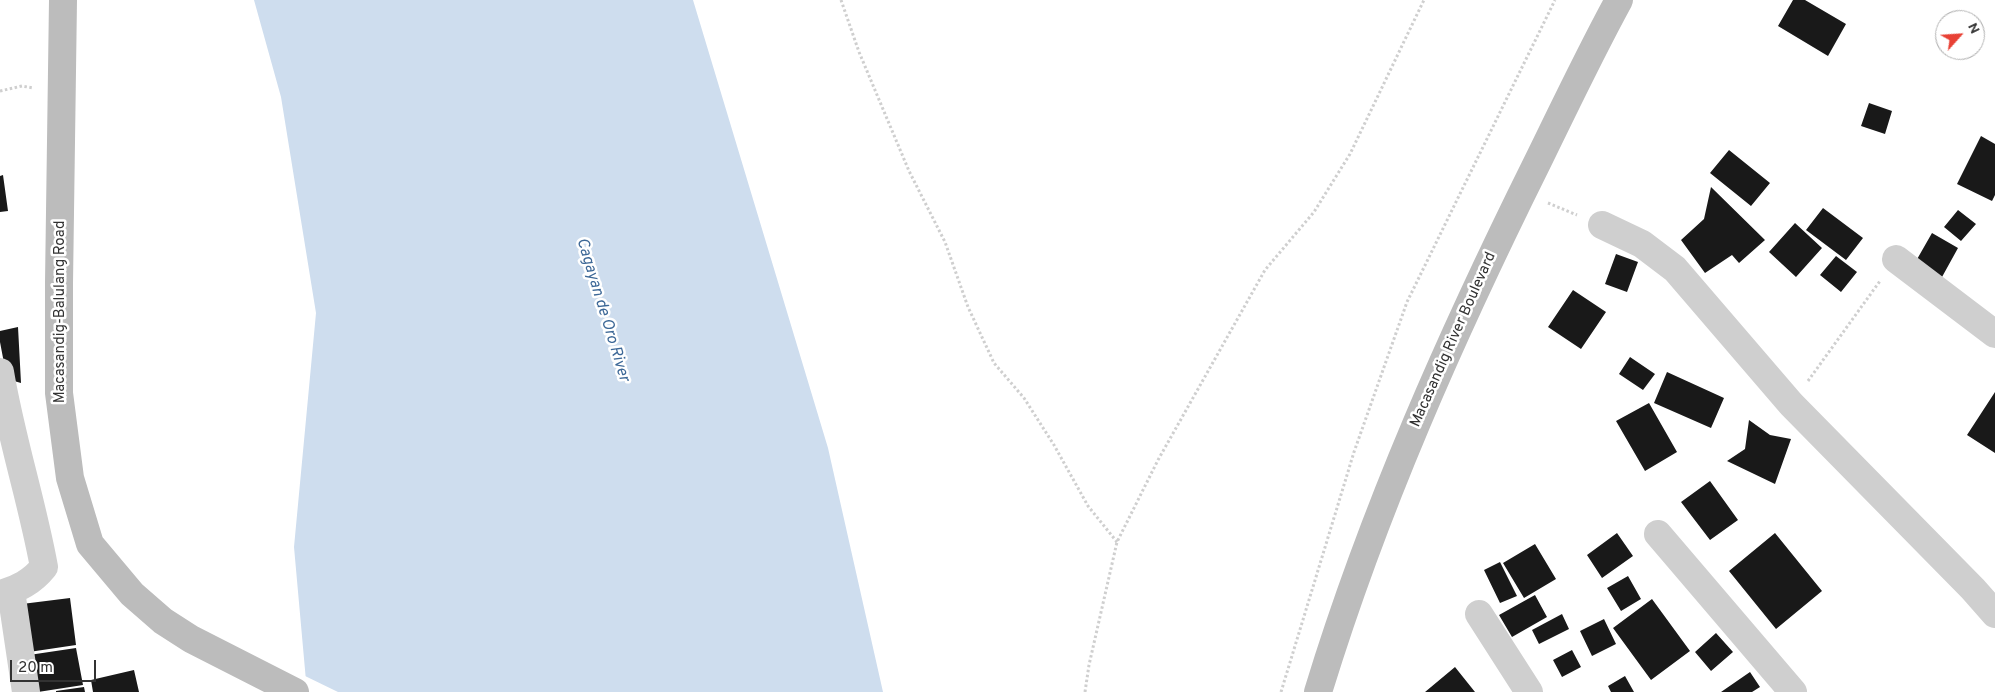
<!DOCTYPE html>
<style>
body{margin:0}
#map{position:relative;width:1995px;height:692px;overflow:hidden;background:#fff;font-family:Overpass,sans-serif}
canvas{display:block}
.north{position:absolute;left:1935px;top:10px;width:50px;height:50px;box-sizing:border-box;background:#fff;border:1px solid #adadad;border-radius:50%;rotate:64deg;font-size:14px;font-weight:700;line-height:20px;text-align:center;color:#323232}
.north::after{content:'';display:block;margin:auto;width:18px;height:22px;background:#e84135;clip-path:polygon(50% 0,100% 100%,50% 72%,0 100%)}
.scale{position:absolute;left:10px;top:660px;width:86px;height:22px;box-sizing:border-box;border:2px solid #323232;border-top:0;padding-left:6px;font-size:15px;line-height:18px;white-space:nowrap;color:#323232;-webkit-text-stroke:4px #fff;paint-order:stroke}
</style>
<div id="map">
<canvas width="1995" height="692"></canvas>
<div class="north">N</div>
<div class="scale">20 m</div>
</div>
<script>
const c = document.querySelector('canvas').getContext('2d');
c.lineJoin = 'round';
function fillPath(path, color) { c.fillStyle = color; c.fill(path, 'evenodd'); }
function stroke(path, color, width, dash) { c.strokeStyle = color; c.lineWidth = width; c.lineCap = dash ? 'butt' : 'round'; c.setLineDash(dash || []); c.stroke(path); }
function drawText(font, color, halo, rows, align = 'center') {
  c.font = font + ' Overpass,sans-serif'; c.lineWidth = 5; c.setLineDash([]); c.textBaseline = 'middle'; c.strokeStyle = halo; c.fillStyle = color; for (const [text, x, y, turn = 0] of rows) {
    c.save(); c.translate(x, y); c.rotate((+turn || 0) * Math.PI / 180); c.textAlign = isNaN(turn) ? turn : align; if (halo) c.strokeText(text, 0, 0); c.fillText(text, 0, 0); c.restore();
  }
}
fillPath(new Path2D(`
 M 254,0 L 693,0 L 828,448 L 883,692 L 307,692 L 294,547 L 316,313 L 281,97 Z`), '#ceddee');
fillPath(new Path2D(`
 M 303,675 L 338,692 L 305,692 Z`), '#fff');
fillPath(new Path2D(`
 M 1793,0 L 1805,0 L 1846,24 L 1828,56 L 1778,26 Z
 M 1869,103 L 1892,111 L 1885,134 L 1861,126 Z
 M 1981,136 L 1995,144 L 1995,195 L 1992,201 L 1957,184 Z
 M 1729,150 L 1770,183 L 1751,206 L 1710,173 Z
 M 3,175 L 8,211 L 0,212 L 0,176 Z
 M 1711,187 L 1765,240 L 1739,263 L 1732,255 L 1705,273 L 1681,240 L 1704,219 Z
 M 1823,208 L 1863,238 L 1846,260 L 1806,230 Z
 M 1958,210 L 1976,224 L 1961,241 L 1944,227 Z
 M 1795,223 L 1822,248 L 1796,277 L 1769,252 Z
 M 1932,233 L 1958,248 L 1942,277 L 1916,261 Z
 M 1616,254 L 1638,262 L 1627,292 L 1605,284 Z
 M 1836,256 L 1857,272 L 1841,292 L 1820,275 Z
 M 1573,290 L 1606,312 L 1581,349 L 1548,327 Z
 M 18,327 L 21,383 L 7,379 L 0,342 L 0,331 Z
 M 1630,357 L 1655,374 L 1643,390 L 1619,374 Z
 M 1667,372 L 1724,398 L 1711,428 L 1654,403 Z
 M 1995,392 L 1995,453 L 1967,435 Z
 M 1649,403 L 1677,452 L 1645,471 L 1616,421 Z
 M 1749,420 L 1770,435 L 1791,439 L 1775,484 L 1727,461 L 1745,449 Z
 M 1710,481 L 1738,520 L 1710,540 L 1681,502 Z
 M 1617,533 L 1633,556 L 1602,578 L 1587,555 Z
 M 1775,533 L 1822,591 L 1776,629 L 1729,571 Z
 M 1535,544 L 1556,579 L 1524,598 L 1503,563 Z
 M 1500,562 L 1517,596 L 1500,603 L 1484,570 Z
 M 1628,576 L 1641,599 L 1621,611 L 1607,588 Z
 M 1535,595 L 1547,617 L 1512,637 L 1499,615 Z
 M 70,598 L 76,645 L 29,652 L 22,604 Z
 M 1652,599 L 1690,651 L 1651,680 L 1613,628 Z
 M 1562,614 L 1569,629 L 1539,644 L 1532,630 Z
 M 1604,619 L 1616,644 L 1592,656 L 1580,631 Z
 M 1716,633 L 1733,652 L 1711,671 L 1695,652 Z
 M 76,648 L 83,685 L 38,692 L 29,655 Z
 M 1572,650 L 1581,667 L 1562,677 L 1553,660 Z
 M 1455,667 L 1475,692 L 1425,692 Z
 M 134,670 L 139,692 L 93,692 L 91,680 Z
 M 1750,672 L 1760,687 L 1752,692 L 1721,692 Z
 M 1625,676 L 1634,692 L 1611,692 L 1608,686 Z
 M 84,687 L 85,692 L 56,692 L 56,691 Z`), '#191919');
stroke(new Path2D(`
 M 841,0 L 859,52 L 909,171 L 945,242 L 968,307 L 994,363 L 1024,398 L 1054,445 L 1088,506 L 1117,542
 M 0,91 L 22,86 L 33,88
 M 1548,203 L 1577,215
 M 1808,381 L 1880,281
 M 1085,692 L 1089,665 L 1117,542 L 1158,460 L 1265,270 L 1314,212 L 1350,154 L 1424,0
 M 1281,692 L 1354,452 L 1407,302 L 1555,0`), '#cfcfcf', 3, [2.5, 2.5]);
stroke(new Path2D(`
 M 1602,225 L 1642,244 L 1675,269 L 1791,404 L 1973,589 L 1995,614
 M 1896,259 L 1995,334
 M 0,372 C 11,438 32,501 44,567 C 32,582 18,589 0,594
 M 1658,534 L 1793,692
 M 11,591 L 26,692
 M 1479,614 L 1529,692`), '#cfcfcf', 28);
stroke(new Path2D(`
 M 63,0 L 59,283 L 59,393 L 70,478 L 90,544 L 132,594 L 163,621 L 191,639 L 295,692
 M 1318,692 C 1374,509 1452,334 1537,163 C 1564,108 1590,53 1619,0`), '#bcbcbc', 28);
drawText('15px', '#323232', '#fff', [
 ["Macasandig-Balulang Road",61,312,-90],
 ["Macasandig River Boulevard",1454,340,-66]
]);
drawText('italic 16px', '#3d6897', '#fff', [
 ["Cagayan de Oro River",602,310,73]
]);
</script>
